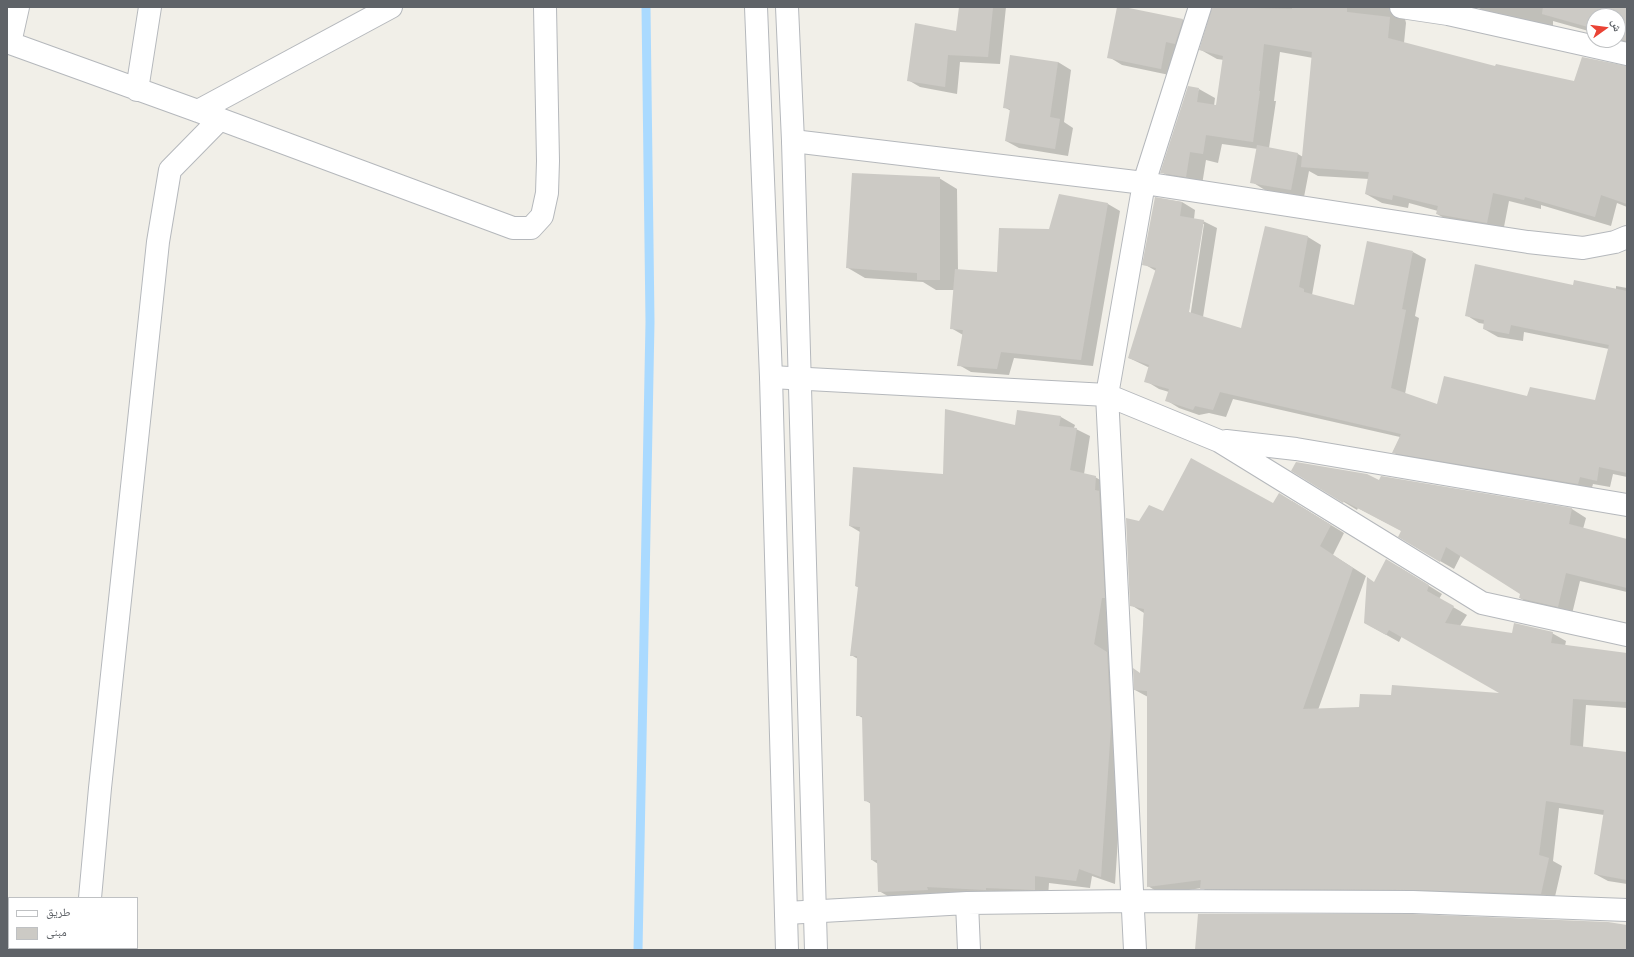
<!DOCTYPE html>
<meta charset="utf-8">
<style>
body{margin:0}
#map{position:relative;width:1634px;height:957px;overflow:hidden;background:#f1efe8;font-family:Jost,"Noto Naskh Arabic",sans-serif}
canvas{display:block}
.frame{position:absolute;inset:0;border:8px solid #5f6368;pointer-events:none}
.legend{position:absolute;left:8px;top:897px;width:130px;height:52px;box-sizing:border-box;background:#fff;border:1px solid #bfc1c3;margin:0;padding:5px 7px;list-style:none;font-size:12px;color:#5f6368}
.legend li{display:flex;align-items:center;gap:8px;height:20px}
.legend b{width:20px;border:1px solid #bfc1c3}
.north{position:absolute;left:1586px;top:8px;width:40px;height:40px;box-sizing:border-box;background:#fff;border:1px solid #bfc1c3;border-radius:50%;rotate:76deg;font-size:11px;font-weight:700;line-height:16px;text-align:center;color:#5f6368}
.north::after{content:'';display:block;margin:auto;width:14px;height:18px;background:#ea4335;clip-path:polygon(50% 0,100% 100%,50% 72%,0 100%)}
</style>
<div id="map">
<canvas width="1634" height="957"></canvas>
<div class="frame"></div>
<ul class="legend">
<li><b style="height:5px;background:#fff"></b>طريق</li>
<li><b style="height:11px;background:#cccac5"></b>مبنى</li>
</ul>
<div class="north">ش</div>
</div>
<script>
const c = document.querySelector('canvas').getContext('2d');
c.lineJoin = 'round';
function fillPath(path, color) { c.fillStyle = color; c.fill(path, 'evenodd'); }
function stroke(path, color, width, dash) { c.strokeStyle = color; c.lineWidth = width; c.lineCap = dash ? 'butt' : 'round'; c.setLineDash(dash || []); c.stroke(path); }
fillPath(new Path2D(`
 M 960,7 L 1006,7 L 1000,64 L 960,62 L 957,94 L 920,87 L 908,80 L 957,33 Z
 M 1118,7 L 1183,20 L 1196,28 L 1174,76 L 1122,65 L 1109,57 Z
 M 1213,7 L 1408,7 L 1404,15 L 1406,23 L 1404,43 L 1496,67 L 1575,82 L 1627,67 L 1627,207 L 1617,203 L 1611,226 L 1541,205 L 1541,209 L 1509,201 L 1503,232 L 1453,223 L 1437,214 L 1438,211 L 1409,203 L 1408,208 L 1382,203 L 1366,194 L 1369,179 L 1318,176 L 1309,171 L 1304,197 L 1265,190 L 1252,182 L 1258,149 L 1222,144 L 1218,163 L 1206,160 L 1202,185 L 1177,182 L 1162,172 L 1199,89 L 1215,98 L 1214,106 L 1217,107 L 1224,60 L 1217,59 L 1201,50 ZM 1280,52 L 1313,58 L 1303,157 L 1298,154 L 1269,148 L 1276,101 L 1274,101 Z
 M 1477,7 L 1627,7 L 1627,46 L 1604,40 L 1618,40 L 1618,16 L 1594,16 L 1594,34 L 1592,32 L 1553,21 L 1553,30 L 1493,16 Z
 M 1058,62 L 1071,70 L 1064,122 L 1073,128 L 1068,156 L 1019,148 L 1006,141 L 1011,111 L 1004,107 Z
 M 939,178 L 957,189 L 958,270 L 998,274 L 1049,230 L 1108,204 L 1120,211 L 1093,366 L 1014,358 L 1009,375 L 971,372 L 959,365 L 963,335 L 951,328 L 954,290 L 936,290 L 923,282 L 865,278 L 848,268 Z
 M 1156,198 L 1182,202 L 1195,210 L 1194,219 L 1203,221 L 1217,228 L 1203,317 L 1242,329 L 1266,227 L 1308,237 L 1321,245 L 1312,295 L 1355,306 L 1413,252 L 1426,259 L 1415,316 L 1419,318 L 1405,394 L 1438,406 L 1528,397 L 1596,401 L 1609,349 L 1524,332 L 1523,341 L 1498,337 L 1484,329 L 1485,324 L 1479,323 L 1466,315 L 1574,287 L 1616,289 L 1616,286 L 1627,288 L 1627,477 L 1613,474 L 1610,487 L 1593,484 L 1591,491 L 1406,460 L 1393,452 L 1400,437 L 1233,399 L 1226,417 L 1209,413 L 1199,415 L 1179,408 L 1166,400 L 1169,392 L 1159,389 L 1146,381 L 1150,368 L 1129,358 L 1156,271 L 1144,264 ZM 1202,224 L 1204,224 L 1190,318 L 1188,317 Z
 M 1061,417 L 1075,425 L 1074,428 L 1090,436 L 1084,474 L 1095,477 L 1109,485 L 1116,605 L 1108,653 L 1121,661 L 1125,734 L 1115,884 L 1092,876 L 1090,888 L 1049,883 L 1048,897 L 893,899 L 879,891 L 878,864 L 872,860 L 871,804 L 865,800 L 863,718 L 857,715 L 858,659 L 851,655 L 859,588 L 856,586 L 860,532 L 850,526 L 944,475 L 1016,426 Z
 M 1292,470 L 1380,481 L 1382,477 L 1572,509 L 1586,518 L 1583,529 L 1627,540 L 1627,592 L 1580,581 L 1572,614 L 1534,606 L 1520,598 L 1521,594 L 1461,555 L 1454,569 L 1440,561 L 1402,531 L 1358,508 L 1357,510 Z
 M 1292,501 L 1344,533 L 1333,555 L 1366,576 L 1318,710 L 1360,708 L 1503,694 L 1402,636 L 1399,642 L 1365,623 L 1374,583 L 1399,567 L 1442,594 L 1439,599 L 1467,615 L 1460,626 L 1513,634 L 1550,632 L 1566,641 L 1565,646 L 1627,658 L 1627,708 L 1586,705 L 1583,747 L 1627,753 L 1627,884 L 1608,881 L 1595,874 L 1604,815 L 1559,808 L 1553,861 L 1562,866 L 1554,901 L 1214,896 L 1202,888 L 1161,894 L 1148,886 L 1148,697 L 1135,690 L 1141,674 L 1144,613 L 1131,605 L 1139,522 L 1163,512 L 1274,504 Z`), '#0003');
stroke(new Path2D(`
 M 638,950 L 650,322 L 646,7`), '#aadaff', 9);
fillPath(new Path2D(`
 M 959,7 L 993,7 L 988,57 L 948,55 L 945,87 L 907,81 L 915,23 L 956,31 Z
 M 1117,7 L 1124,7 L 1183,19 L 1175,44 L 1166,42 L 1161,69 L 1107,58 Z
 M 1212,7 L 1292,9 L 1292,7 L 1347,7 L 1347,12 L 1390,17 L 1388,38 L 1495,66 L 1496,64 L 1574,81 L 1582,57 L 1627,66 L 1627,204 L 1601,195 L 1595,217 L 1525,197 L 1524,200 L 1493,193 L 1487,223 L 1436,214 L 1438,206 L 1393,195 L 1392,200 L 1365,194 L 1369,172 L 1301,167 L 1312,52 L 1264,44 L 1259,91 L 1260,91 L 1253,142 L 1206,135 L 1203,154 L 1190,152 L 1186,177 L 1160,173 L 1188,86 L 1199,88 L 1197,102 L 1216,105 L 1223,56 L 1199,50 Z
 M 1543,7 L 1627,7 L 1627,41 L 1618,39 L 1618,16 L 1594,16 L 1594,34 L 1587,30 L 1588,27 L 1542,14 Z
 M 1010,55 L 1058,62 L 1050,117 L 1060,119 L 1055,149 L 1005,141 L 1010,109 L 1003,108 Z
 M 1257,145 L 1298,153 L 1291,190 L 1250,183 Z
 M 852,173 L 940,177 L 940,280 L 917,280 L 917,273 L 846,268 Z
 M 1059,194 L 1108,203 L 1081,360 L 1001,352 L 997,369 L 957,366 L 963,330 L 950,329 L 955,269 L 997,272 L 999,228 L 1049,229 Z
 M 1155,197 L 1182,202 L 1180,216 L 1204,220 L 1189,312 L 1241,328 L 1265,226 L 1308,236 L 1299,287 L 1304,289 L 1304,292 L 1354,305 L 1367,241 L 1413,251 L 1402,309 L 1406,310 L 1391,388 L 1437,404 L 1444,376 L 1527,396 L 1530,387 L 1595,400 L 1609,345 L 1511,325 L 1509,334 L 1483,329 L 1484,320 L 1465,316 L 1475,264 L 1573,285 L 1574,280 L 1627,291 L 1627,473 L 1599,467 L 1597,481 L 1580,477 L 1578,484 L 1392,453 L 1401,434 L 1220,392 L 1213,410 L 1195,406 L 1193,410 L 1165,401 L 1169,389 L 1144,382 L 1149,365 L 1128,358 L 1156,268 L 1142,265 Z
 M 945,409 L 1015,425 L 1017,410 L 1061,416 L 1059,426 L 1077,428 L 1070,470 L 1096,476 L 1095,490 L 1099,491 L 1105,598 L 1102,598 L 1094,644 L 1107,652 L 1111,726 L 1101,877 L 1079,869 L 1076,881 L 1035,876 L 1035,890 L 986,888 L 986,890 L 927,887 L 928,890 L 878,892 L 877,860 L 871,860 L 870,802 L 864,801 L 862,716 L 856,716 L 857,656 L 850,656 L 858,587 L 855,586 L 860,527 L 849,526 L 853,467 L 943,474 Z
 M 1191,458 L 1273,503 L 1279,493 L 1331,525 L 1320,546 L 1353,568 L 1303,709 L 1359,707 L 1360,694 L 1391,695 L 1392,685 L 1499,693 L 1389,630 L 1386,635 L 1364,623 L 1367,577 L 1374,582 L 1386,559 L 1429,585 L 1427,591 L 1454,606 L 1445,623 L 1512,633 L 1514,623 L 1553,632 L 1551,643 L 1627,653 L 1627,702 L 1573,699 L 1570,745 L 1627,752 L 1627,880 L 1594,874 L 1604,810 L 1546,801 L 1539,855 L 1549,858 L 1541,894 L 1413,890 L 1200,889 L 1201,880 L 1147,887 L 1147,691 L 1134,690 L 1133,668 L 1140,673 L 1144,609 L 1130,606 L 1126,518 L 1139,521 L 1149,505 L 1163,511 Z
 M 1296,462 L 1367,474 L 1379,480 L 1381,476 L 1572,508 L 1569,524 L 1627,539 L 1627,588 L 1566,573 L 1558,607 L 1519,598 L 1520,594 L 1446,547 L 1440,562 L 1398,537 L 1401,531 L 1344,501 L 1343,503 L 1291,471 Z
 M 1198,914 L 1413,914 L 1608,922 L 1627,925 L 1627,950 L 1195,950 Z`), '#cccac5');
const minor = new Path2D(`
 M 1401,7 L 1448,14 L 1627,54
 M 7,42 L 198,111 L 513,228 L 531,228 L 542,216 L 547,193 L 548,161 L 545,7
 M 10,43 L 18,7
 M 137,90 L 150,7
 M 198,111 L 391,7
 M 793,141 L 1144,183 L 1528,242 L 1583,248 L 1615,242 L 1627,237
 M 771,377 L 1107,395 L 1219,441 L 1482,603 L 1627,635
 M 1226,441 L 1296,449 L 1627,505
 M 90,898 L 100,788 L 158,242 L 170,170 L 220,119
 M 967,903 L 969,950
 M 786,913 L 967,903 L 1132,901 L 1413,902 L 1627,910
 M 85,950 L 85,948
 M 1135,950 L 1107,395 L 1144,183 L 1200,7`);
const tertiary = new Path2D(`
 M 756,7 L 771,377 L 787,950
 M 787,7 L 793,141 L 816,950`);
stroke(minor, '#b5b8bc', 24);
stroke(tertiary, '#b5b8bc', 24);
stroke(minor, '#fff', 22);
stroke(tertiary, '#fff', 22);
</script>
